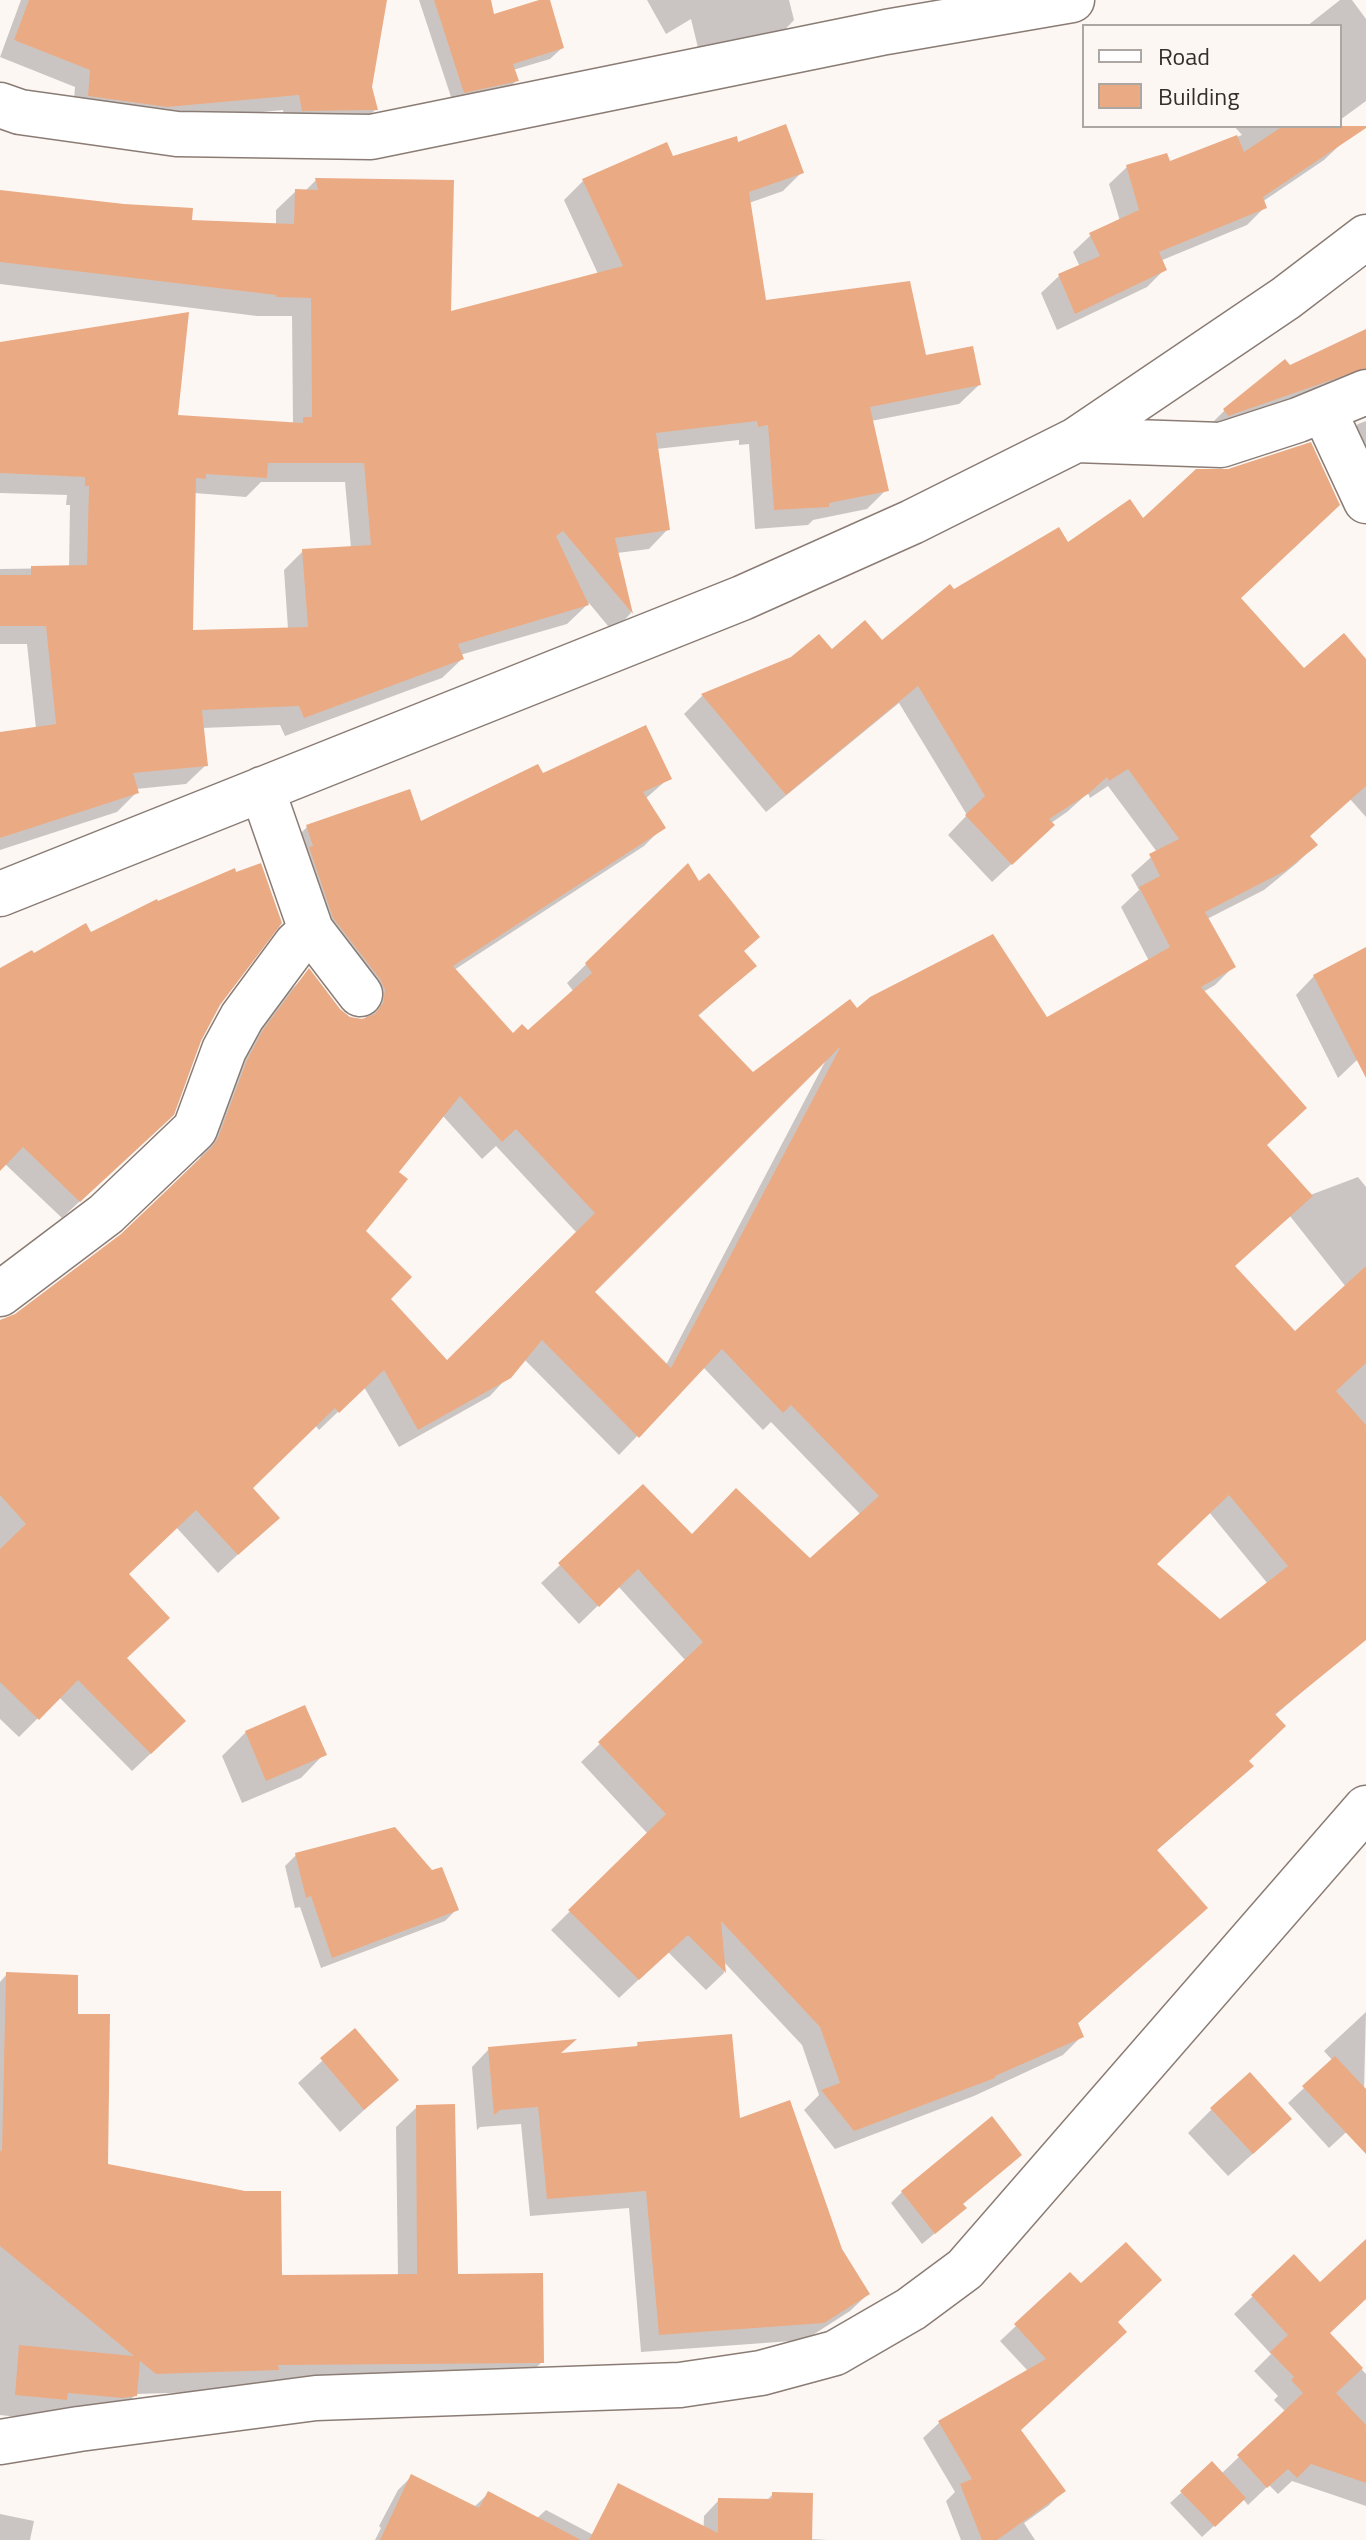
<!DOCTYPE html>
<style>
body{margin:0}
#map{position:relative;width:1366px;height:2540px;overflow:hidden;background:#fdf7f4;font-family:"Titillium Web",sans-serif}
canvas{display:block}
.legend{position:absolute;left:1082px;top:24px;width:260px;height:104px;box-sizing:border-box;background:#fdf7f4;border:2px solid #ada7a4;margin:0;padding:10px 14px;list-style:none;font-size:24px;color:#352f2c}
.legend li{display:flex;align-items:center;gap:16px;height:40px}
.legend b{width:40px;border:2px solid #ada7a4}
</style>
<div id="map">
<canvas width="1366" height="2540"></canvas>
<ul class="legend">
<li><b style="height:10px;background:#fff"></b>Road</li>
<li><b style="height:22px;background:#eaaa83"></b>Building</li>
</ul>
</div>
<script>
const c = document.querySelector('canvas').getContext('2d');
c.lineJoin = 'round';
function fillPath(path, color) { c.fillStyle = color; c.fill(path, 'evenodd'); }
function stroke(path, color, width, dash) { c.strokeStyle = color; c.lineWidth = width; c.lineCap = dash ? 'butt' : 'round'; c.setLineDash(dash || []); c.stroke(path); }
fillPath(new Path2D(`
 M 21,0 L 385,0 L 370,87 L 375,110 L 359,126 L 286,127 L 283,110 L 149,123 L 73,112 L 75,87 L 0,57 Z
 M 419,0 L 489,0 L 492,17 L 548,0 L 562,48 L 550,59 L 513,70 L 516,81 L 505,92 L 453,103 Z
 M 647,0 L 789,0 L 794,20 L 778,37 L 700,56 L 691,19 L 666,34 Z
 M 1340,0 L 1352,0 L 1366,19 L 1366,101 L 1340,120 L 1340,26 L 1307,26 Z
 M 1234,126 L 1333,126 L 1342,143 L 1324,160 L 1262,202 L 1265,207 L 1247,225 L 1160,261 L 1165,269 L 1147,287 L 1057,330 L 1041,293 L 1059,276 L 1080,267 L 1073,252 L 1091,235 L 1120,221 L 1109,184 L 1127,167 L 1168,164 L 1242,135 Z
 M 737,145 L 802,172 L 783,191 L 749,203 L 764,302 L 924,357 L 979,385 L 959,404 L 871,421 L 886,490 L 867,509 L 813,520 L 808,525 L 755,529 L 749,444 L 739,445 L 739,440 L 656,449 L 668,529 L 649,549 L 617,553 L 631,613 L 613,632 L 589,603 L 567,624 L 460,655 L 462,659 L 442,678 L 285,736 L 280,725 L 202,728 L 206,765 L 186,784 L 136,789 L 137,792 L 117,812 L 0,850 L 0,734 L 36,729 L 27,644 L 0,644 L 0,569 L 69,568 L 70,505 L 66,505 L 67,495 L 0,493 L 0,344 L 176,417 L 293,424 L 292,316 L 257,316 L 0,284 L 0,192 L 190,222 L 276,225 L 276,210 L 296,191 L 305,191 L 316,180 L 449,314 L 598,274 L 564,200 L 583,181 ZM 261,482 L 345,482 L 351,548 L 303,551 L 284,570 L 288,629 L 191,633 L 194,493 L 246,497 Z
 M 1366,331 L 1366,393 L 1207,428 L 1224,411 L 1289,368 Z
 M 1366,421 L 1366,496 L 1341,442 L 1358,424 Z
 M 1143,521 L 1239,598 L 1280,684 L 1366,676 L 1366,817 L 1350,799 L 1309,837 L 1315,845 L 1297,863 L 1264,890 L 1207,919 L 1234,966 L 1215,985 L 1203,992 L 1146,1257 L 1358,1177 L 1366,1187 L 1366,1617 L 1339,1660 L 1274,1716 L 1232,1784 L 1155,1852 L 1187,1926 L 1077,2024 L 1082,2036 L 1063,2055 L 974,2096 L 835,2149 L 804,2110 L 819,2095 L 802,2045 L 723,1961 L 724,1973 L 706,1990 L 668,1952 L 619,1998 L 551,1930 L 648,1834 L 581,1762 L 686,1661 L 618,1586 L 579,1624 L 541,1583 L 560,1565 L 691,1537 L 810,1560 L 861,1515 L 771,1422 L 763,1430 L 703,1367 L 619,1455 L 524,1359 L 490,1396 L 399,1447 L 364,1387 L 319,1430 L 315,1425 L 250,1488 L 277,1518 L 218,1573 L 176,1527 L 126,1574 L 124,1658 L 165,1740 L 132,1771 L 59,1697 L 19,1737 L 0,1719 L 0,1320 L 15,1316 L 122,1235 L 200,1158 L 229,1081 L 245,1051 L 291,990 L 309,972 L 339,1011 L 349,1019 L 365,1021 L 367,1011 L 288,846 L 307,827 L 420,824 L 542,776 L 669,778 L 645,799 L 663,827 L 644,846 L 454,970 L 512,1036 L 528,1033 L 574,992 L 567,983 L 687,866 L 742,952 L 755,966 L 697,1017 L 753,1075 L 857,1011 L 1046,1019 L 1149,961 L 1121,907 L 1139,890 L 1131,875 L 1157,852 L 1108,786 L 1090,798 L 1088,793 L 1067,812 L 1051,823 L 1034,843 L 992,882 L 948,835 L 967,815 L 899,703 L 766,812 L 684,714 L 702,696 L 792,659 L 881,643 L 953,591 L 1068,545 ZM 827,1058 L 666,1365 L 592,1292 ZM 442,1115 L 482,1159 L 496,1146 L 577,1233 L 447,1363 L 388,1299 L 363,1231 L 397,1172 ZM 1290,1216 L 1346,1287 L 1295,1333 L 1233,1267 ZM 1209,1512 L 1268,1584 L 1220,1621 L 1154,1565 Z
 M 90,935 L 218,1004 L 153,1132 L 62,1218 L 4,1163 L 0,1167 L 0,970 Z
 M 1366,954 L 1366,1064 L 1357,1060 L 1338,1078 L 1296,995 L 1314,976 Z
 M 246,1732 L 324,1754 L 301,1778 L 242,1803 L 222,1756 Z
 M 296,1855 L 456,1910 L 445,1921 L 321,1968 L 300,1907 L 295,1908 L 285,1866 Z
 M 7,1974 L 76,2016 L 106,2166 L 281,2277 L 398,2276 L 396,2127 L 417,2107 L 456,2276 L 542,2362 L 521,2382 L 136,2394 L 115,2416 L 45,2420 L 0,2415 L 0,1982 Z
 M 1366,2012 L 1364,2090 L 1366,2114 L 1329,2148 L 1288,2103 L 1333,2061 L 1324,2051 Z
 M 355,2031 L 397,2080 L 340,2132 L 298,2083 Z
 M 638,2044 L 738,2121 L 840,2250 L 868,2294 L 850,2311 L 805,2340 L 641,2352 L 629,2208 L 530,2216 L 521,2124 L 480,2127 L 477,2130 L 472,2067 L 489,2049 L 557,2055 L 634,2049 Z
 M 1212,2109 L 1266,2142 L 1228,2176 L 1188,2133 Z
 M 902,2192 L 962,2205 L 952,2219 L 922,2244 L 891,2203 Z
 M 1366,2242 L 1366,2298 L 1328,2333 L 1366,2374 L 1366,2506 L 1292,2481 L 1278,2494 L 1269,2485 L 1248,2505 L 1243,2499 L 1202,2537 L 1170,2503 L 1182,2492 L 1221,2474 L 1286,2412 L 1274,2400 L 1278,2396 L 1254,2371 L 1271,2354 L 1234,2314 L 1294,2257 L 1320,2285 Z
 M 1116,2322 L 1019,2431 L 1063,2491 L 1048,2506 L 1024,2523 L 1035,2540 L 961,2540 L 946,2501 L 955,2492 L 923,2438 L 939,2423 L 1028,2371 L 1000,2341 L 1016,2326 Z
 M 412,2476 L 474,2507 L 488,2494 L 536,2519 L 546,2510 L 603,2540 L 375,2540 L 381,2528 L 379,2526 L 398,2490 Z
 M 773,2494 L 810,2539 L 828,2540 L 703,2540 L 704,2516 L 719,2500 L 766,2501 Z
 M 0,2514 L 34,2521 L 30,2540 L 0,2540 Z`), '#0003');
fillPath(new Path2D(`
 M 29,0 L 387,0 L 372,87 L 378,110 L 302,111 L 299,95 L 167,107 L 88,96 L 90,70 L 14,40 Z
 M 434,0 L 491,0 L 494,14 L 539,0 L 550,0 L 564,48 L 513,64 L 519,81 L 464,93 Z
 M 786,124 L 804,173 L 749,192 L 766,300 L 910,281 L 926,355 L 973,346 L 981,385 L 870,407 L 889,491 L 829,503 L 829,507 L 774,510 L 768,425 L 758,427 L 757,421 L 656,433 L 670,530 L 615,538 L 633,614 L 563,531 L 556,536 L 589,605 L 458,644 L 464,659 L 304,718 L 299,706 L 202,710 L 208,766 L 133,773 L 139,793 L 0,838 L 0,732 L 56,724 L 46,626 L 0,626 L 0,575 L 31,575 L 31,566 L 87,565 L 89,486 L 85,486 L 85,477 L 0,473 L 0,342 L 189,312 L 178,415 L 303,423 L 303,417 L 312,417 L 311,298 L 276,297 L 276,295 L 0,262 L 0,190 L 124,204 L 193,208 L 192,220 L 294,224 L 295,189 L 318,190 L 315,178 L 454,180 L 451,311 L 623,266 L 582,179 L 667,142 L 673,156 L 737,136 L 738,142 ZM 268,463 L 364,463 L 371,545 L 302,549 L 308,627 L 193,630 L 196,478 L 206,479 L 206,474 L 267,478 Z
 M 1283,126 L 1366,126 L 1366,128 L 1263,197 L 1267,208 L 1159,252 L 1167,270 L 1075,314 L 1058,274 L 1100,256 L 1089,233 L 1139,210 L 1126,165 L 1167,153 L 1170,161 L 1237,135 L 1244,152 Z
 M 1366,329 L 1366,368 L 1228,416 L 1223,409 L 1285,359 L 1290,365 Z
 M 1311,442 L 1340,505 L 1241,598 L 1304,668 L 1344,633 L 1366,659 L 1366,786 L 1310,836 L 1318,845 L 1285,871 L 1205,912 L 1236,967 L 1201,987 L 1307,1108 L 1267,1145 L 1313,1196 L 1235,1266 L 1295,1331 L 1366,1266 L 1366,1363 L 1336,1391 L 1366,1425 L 1366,1640 L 1275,1714 L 1286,1726 L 1249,1761 L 1254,1766 L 1157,1850 L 1208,1908 L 1078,2023 L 1084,2037 L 995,2076 L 995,2078 L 854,2131 L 821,2090 L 840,2083 L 820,2027 L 721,1921 L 726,1973 L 688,1935 L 639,1980 L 568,1910 L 666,1814 L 598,1742 L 703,1642 L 638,1569 L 599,1607 L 558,1563 L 643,1484 L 692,1534 L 736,1488 L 810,1558 L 879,1496 L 791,1405 L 783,1413 L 722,1349 L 639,1438 L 542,1340 L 511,1378 L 418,1430 L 384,1370 L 339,1413 L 335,1408 L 253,1488 L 280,1518 L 238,1555 L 196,1510 L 129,1574 L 170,1618 L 127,1658 L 186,1721 L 151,1754 L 78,1680 L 39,1720 L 0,1682 L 0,1549 L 26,1524 L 0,1495 L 0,1320 L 15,1314 L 121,1234 L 212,1147 L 218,1138 L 247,1060 L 263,1030 L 309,968 L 340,1009 L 350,1017 L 362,1019 L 375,1014 L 383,1003 L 385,990 L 380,979 L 333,918 L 309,847 L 313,846 L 306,825 L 410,789 L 421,821 L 538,764 L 543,773 L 646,725 L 672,779 L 643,792 L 666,828 L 453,966 L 513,1033 L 522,1024 L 528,1030 L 592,973 L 585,963 L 688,863 L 699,881 L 709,873 L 760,937 L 744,951 L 757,966 L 698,1015 L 753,1072 L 850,999 L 857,1008 L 870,997 L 993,934 L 1047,1017 L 1170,947 L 1139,887 L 1160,876 L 1149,854 L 1179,839 L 1128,769 L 1109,781 L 1107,777 L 1088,794 L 1049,819 L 1055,825 L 1012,865 L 965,815 L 985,796 L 918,686 L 786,795 L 701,694 L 791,657 L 819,634 L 832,649 L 865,620 L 882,640 L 950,584 L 954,589 L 1059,527 L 1068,542 L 1130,499 L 1143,518 L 1196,469 L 1228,469 ZM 841,1046 L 671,1368 L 595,1292 ZM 460,1096 L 502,1142 L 516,1129 L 595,1213 L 447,1360 L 391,1299 L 412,1277 L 366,1231 L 408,1179 L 399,1172 ZM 1229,1495 L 1288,1566 L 1220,1619 L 1157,1564 Z
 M 261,863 L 282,923 L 220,1005 L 201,1041 L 174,1115 L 80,1202 L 23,1147 L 0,1171 L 0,968 L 32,950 L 34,953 L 86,923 L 91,932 L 157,899 L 158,901 L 235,868 L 236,872 Z
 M 1366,947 L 1366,1078 L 1313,975 Z
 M 305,1705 L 327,1755 L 266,1781 L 245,1731 Z
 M 395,1827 L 432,1870 L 442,1867 L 459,1910 L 332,1958 L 311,1896 L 306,1898 L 295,1853 Z
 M 6,1972 L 78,1975 L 78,2014 L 110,2014 L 108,2164 L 245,2191 L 281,2191 L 282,2275 L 417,2274 L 416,2105 L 455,2104 L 458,2274 L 543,2273 L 544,2363 L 278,2365 L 279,2370 L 156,2374 L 140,2361 L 137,2396 L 123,2398 L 68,2393 L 67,2400 L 15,2395 L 19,2345 L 134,2356 L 0,2246 L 0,2150 L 2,2152 Z
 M 355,2028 L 399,2080 L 364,2110 L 320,2058 Z
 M 732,2034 L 740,2118 L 790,2100 L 842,2249 L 870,2294 L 824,2323 L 659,2335 L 646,2191 L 547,2199 L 538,2107 L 500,2110 L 494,2115 L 488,2047 L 577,2039 L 561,2053 L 638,2046 L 637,2042 Z
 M 1335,2056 L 1366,2089 L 1366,2154 L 1302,2086 Z
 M 1250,2072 L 1292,2119 L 1253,2154 L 1210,2108 Z
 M 992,2116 L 1022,2155 L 963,2204 L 967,2208 L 935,2234 L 901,2191 Z
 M 1366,2239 L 1366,2299 L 1330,2333 L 1363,2368 L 1336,2393 L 1366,2425 L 1366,2483 L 1311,2464 L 1297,2478 L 1288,2469 L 1267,2488 L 1237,2455 L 1303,2393 L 1291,2380 L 1294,2377 L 1270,2352 L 1288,2335 L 1251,2295 L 1294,2254 L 1320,2282 Z
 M 1126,2242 L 1162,2280 L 1118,2322 L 1127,2332 L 1021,2430 L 1066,2491 L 997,2540 L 982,2540 L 960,2484 L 972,2479 L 938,2421 L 1046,2359 L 1014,2324 L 1070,2272 L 1081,2283 Z
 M 1212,2461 L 1246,2498 L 1215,2527 L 1180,2491 Z
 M 411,2474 L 479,2508 L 488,2491 L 581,2540 L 380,2540 Z
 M 618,2483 L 718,2533 L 718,2498 L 772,2499 L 772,2492 L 813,2493 L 812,2540 L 589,2540 Z`), '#eaaa83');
const minor = new Path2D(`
 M 0,105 L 20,112 L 177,134 L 371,137 L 886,32 L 1072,0
 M 1324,411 L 1366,501
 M 1076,440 L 1221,445 L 1298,420 L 1366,392
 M 262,789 L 311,930 L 360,994
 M 0,894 L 742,598 L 912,522 L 1076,440 L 1286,298 L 1366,237
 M 0,1294 L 106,1214 L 195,1129 L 224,1050 L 242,1017 L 296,944 L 311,930
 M 0,2442 L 79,2429 L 316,2398 L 680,2385 L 761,2373 L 835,2353 L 911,2309 L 965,2269 L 1366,1808`);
stroke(minor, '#8a7c74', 47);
stroke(minor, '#fff', 44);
</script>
